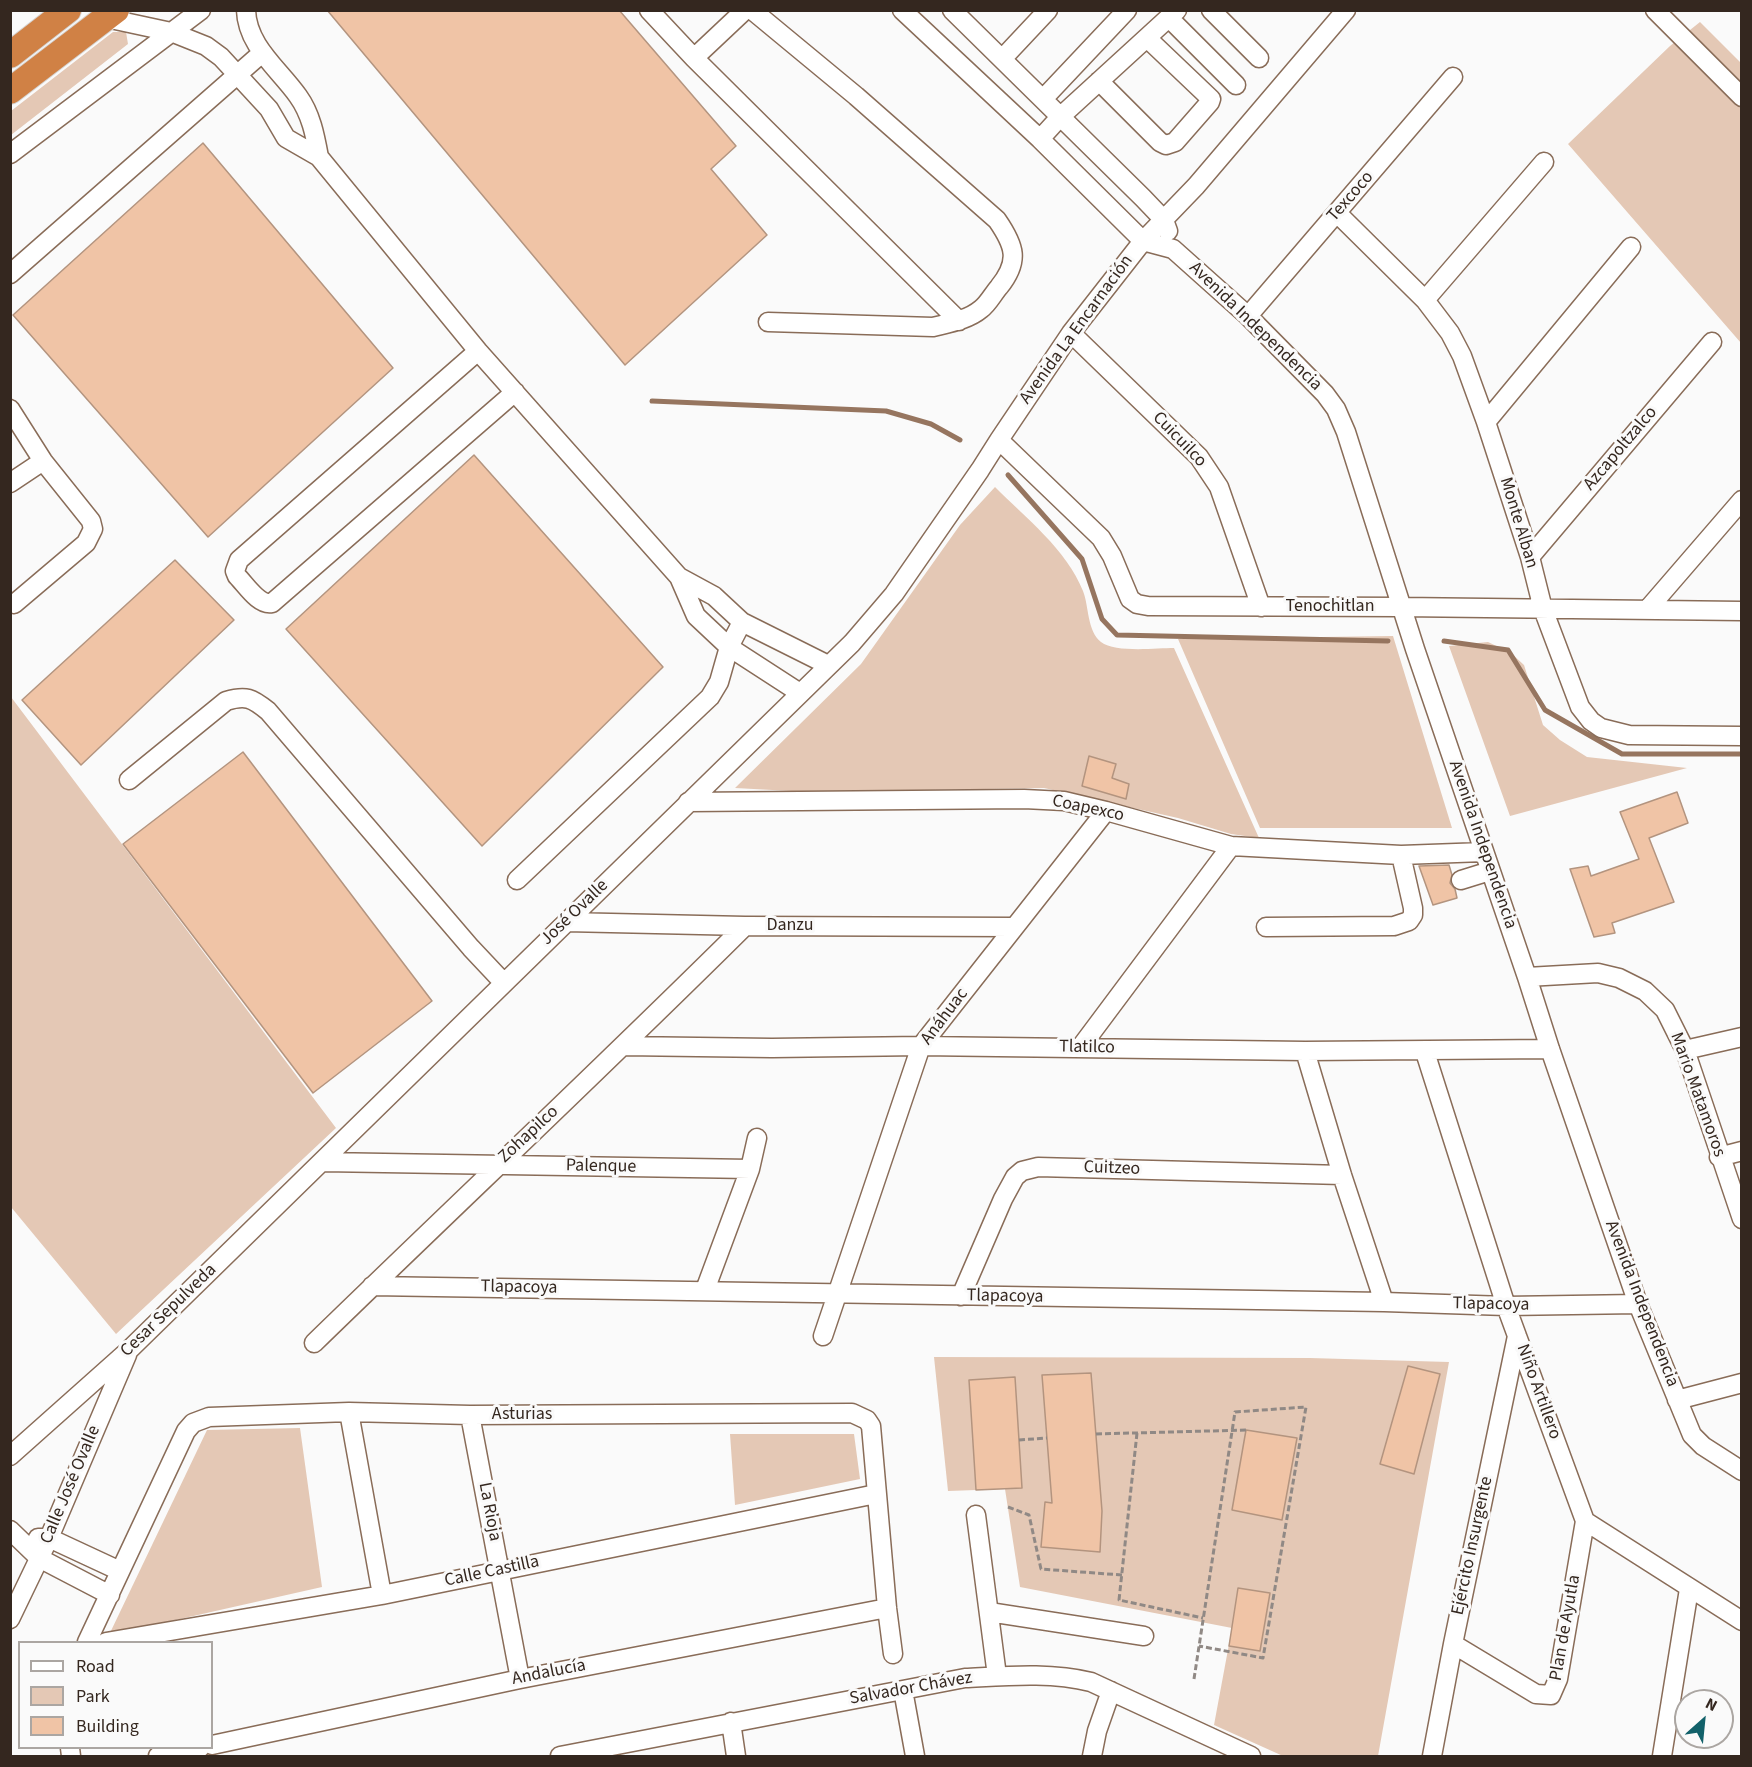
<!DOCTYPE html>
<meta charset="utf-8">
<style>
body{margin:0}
#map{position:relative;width:1752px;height:1767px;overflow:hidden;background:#fafafa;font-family:"Source Sans 3",sans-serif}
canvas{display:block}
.frame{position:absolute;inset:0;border:12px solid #34271f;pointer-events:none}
.legend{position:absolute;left:18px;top:1641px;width:195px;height:108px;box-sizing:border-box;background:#fafafa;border:2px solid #aba6a2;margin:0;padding:8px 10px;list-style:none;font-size:18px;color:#34271f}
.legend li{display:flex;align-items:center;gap:12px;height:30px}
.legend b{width:30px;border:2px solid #aba6a2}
.north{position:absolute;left:1674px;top:1689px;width:60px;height:60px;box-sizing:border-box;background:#fafafa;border:2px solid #aba6a2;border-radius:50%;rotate:27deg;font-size:16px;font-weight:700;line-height:24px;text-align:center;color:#34271f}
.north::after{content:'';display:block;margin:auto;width:21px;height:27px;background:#12616a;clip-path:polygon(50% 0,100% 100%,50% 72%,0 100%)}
</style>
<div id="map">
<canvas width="1752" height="1767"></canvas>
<div class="frame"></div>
<ul class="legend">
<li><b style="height:8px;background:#fff"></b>Road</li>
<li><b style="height:16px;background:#e4c8b5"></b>Park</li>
<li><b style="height:16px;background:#f0c4a6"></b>Building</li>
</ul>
<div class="north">N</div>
</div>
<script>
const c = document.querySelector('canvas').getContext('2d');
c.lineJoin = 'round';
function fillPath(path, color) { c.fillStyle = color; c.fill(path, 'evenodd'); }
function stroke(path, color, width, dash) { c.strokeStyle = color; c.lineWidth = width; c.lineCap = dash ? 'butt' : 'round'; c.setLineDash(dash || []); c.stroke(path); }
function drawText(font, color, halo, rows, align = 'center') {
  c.font = font + ' "Source Sans 3",sans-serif'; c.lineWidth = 6; c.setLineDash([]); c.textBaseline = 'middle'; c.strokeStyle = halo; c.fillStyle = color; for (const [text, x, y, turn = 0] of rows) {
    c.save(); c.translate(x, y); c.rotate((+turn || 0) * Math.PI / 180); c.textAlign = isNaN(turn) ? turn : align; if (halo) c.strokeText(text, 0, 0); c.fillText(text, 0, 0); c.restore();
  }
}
fillPath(new Path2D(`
 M 1700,22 L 1741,63 L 1741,343 L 1568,144 L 1670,46 Z
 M 113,32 L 126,32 L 128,44 L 11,135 L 11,111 Z
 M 995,487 C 1025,517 1067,550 1083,591 C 1089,606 1087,631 1101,642 C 1115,653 1156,648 1174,648 L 1259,838 L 1231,834 L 1178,818 L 1044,788 L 810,792 L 735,788 L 861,664 L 960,525 Z
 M 1393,636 L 1452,828 L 1260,828 L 1178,639 Z
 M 1488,642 L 1511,653 L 1524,665 L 1543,725 L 1560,740 L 1587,757 L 1687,768 L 1510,816 L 1449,646 Z
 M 11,697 L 336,1128 L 116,1334 L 11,1207 Z
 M 934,1357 L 1310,1358 L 1449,1362 L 1378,1756 L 1283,1756 L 1214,1725 L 1232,1628 L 1020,1587 L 1005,1489 L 948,1491 Z
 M 300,1428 L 322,1587 L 109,1635 L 207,1430 Z
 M 730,1434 L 854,1434 L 860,1479 L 735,1505 Z`), '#e4c8b5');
stroke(new Path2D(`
 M 652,401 L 886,411 L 931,424 L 960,440
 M 1008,475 L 1082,559 L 1102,619 L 1117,635 L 1388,641
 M 1444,641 L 1508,650 L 1545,710 L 1622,754 L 1742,754`), '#96755f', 5);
const building = new Path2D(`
 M 327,10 L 619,10 L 736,146 L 711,169 L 767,235 L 625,365 Z
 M 203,143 L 393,368 L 208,537 L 13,315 Z
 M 474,455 L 663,667 L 482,846 L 286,629 Z
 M 175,560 L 234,620 L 81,765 L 22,700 Z
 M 243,752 L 432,1001 L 313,1093 L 123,844 Z
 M 1089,756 L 1116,764 L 1112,778 L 1129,784 L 1126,799 L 1082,786 Z
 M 1677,792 L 1688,823 L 1649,838 L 1674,902 L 1612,923 L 1615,933 L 1594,937 L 1570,869 L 1588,866 L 1591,876 L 1639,859 L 1620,812 Z
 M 1449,865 L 1452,875 L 1450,883 L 1455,889 L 1457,898 L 1433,905 L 1419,866 Z
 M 1408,1366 L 1440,1374 L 1414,1474 L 1380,1464 Z
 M 1091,1373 L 1102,1511 L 1100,1552 L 1041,1547 L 1045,1502 L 1052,1503 L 1042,1375 Z
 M 1015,1377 L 1022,1488 L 976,1490 L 969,1380 Z
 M 1246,1430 L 1297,1438 L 1282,1520 L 1232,1510 Z
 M 1238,1588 L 1270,1593 L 1260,1651 L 1229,1646 Z`);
fillPath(building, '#f0c4a6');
stroke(building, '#b3947f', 1.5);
const minor = new Path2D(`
 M 246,10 C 247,46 279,69 298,96 C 311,114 315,135 319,157
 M 649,10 L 694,58 L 959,321
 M 752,10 L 856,96 L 997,220 C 1015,246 1020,261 999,287 C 993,294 988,304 981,309 C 968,320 949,323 933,327 L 768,322
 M 902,10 L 1040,139 L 1143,241 L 1173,249 L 1248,316 L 1325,394 L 1336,409 L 1346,432 L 1415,649 L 1527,977 L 1550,1049 L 1638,1304 L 1692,1435 L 1703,1446 L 1742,1471
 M 952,10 L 1143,198 L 1164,220 L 1168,231
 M 1211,10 L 1259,58
 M 1655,10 L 1742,97
 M 106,18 L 171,32 L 206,46 L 221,57 L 269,109 L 286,138 L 319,157 L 478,351 L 679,577 L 696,616 L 729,647 L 800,693
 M 1169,18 L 1236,85
 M 694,58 L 745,10
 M 1002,59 L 1048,10
 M 1099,81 L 1160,142 L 1166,145 L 1175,142 L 1210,102 L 1211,99 L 1148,39
 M 1043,99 L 1127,10
 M 1040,139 L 1060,117 L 1177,10
 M 10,154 L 201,10
 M 1337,213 L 1425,300 L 1450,333 L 1462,356 L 1486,422 L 1530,557 L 1543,609 L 1580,707 L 1591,721 L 1601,728 L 1629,735 L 1742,736
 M 10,274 L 262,53
 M 1425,300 L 1544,162
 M 1248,316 L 1453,77
 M 1071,333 L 1199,457 L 1219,487 L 1261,607
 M 478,351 L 239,560 L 235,571 L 237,576 C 246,585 259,606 272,603 L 515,392
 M 10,409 L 43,461 L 91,521 L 93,529 L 86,543 L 14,604
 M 1486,422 L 1631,247
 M 999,440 L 1101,538 L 1112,556 L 1130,599 L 1137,604 L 1148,606 L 1401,607 L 1742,611
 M 10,483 L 43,461
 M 1530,557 L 1712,342
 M 679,577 L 714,596 L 742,622 L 828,665
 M 1647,610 L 1742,500
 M 129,780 L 226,701 C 246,695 252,698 268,711 L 471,948 L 503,982
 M 688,802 L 1024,799 L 1064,801 L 1106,811 L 1231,846 L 1401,855 L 1484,852
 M 517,880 L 710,697 L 719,682 L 729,647 L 742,622
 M 1461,880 L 1490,871
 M 566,922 L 745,926 L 1014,927
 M 1266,927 L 1394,926 L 1409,921 L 1413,915 L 1413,908 L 1401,855
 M 1527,977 L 1598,973 L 1619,978 L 1645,991 L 1665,1010 L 1685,1050 L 1742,1219
 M 624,1046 L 772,1048 L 921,1046 L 1305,1051 L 1550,1049
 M 1080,1048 L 1231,846
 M 1685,1050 L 1742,1037
 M 1305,1051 L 1342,1175 L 1384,1302
 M 1425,1052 L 1506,1306 L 1585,1521 L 1742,1621
 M 1719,1157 L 1742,1151
 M 323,1162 L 750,1169
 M 372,1286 L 1384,1302 L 1506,1306 L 1638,1304
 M 705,1290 L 750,1169 L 757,1138
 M 961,1296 L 1003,1199 L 1015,1177 L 1022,1171 L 1038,1167 L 1342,1175
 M 823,1336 L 921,1046 L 1106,811
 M 314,1343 C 457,1204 603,1067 745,926
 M 1677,1400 L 1742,1383
 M 349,1412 L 382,1595
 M 470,1415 L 520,1679
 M 10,1456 L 129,1350 L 852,643 L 894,594 L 980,470 L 999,440 L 1071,333 L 1143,241 L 1196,186 L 1346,10
 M 976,1515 L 997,1676
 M 10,1530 L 39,1558 L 110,1595
 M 38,1538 L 49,1538 L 120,1571
 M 989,1612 L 1144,1636
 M 10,1619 L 49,1538 L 127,1355
 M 87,1642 L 186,1431 L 193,1423 L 209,1417 L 349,1412 L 470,1415 L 852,1413 L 867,1420 L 871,1426 L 887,1608 L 893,1654
 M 106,1642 L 382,1595 L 876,1494
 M 1453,1644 L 1536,1694 L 1551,1695 L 1558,1679 L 1585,1521
 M 903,1690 L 915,1756
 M 731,1722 L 736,1756
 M 212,1745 L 520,1679 L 887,1608
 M 70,1748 L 71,1756
 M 158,1756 L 200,1748
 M 560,1756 L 965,1678 C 1007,1676 1050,1672 1091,1682 L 1251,1756
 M 1092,1756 L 1097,1731 L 1111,1691
 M 1432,1756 L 1453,1644 L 1517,1336
 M 1662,1756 L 1689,1589`);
const highway = new Path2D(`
 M 10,55 L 68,10
 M 10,91 L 116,10`);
stroke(minor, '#896c58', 21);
stroke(highway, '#d6d4d2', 28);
stroke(new Path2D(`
 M 1137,1433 L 1119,1600 L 1203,1618
 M 1096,1434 L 1246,1430
 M 1019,1440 L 1047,1438
 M 1008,1507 L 1029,1515 L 1041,1569 L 1122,1575
 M 1194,1679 L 1235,1412 L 1306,1407 L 1263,1658 L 1199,1646`), '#908985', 3, [6, 3]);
stroke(minor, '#fff', 18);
stroke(highway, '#d08145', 26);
drawText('18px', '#34271f', '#fafafa', [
 ["Texcoco",1351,197,-49],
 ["Avenida Independencia",1255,327,44],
 ["Avenida La Encarnación",1077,330,-54],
 ["Cuicuilco",1179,440,46],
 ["Azcapoltzalco",1621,449,-50],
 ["Monte Alban",1518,523,73],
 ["Tenochitlan",1330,607],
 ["Coapexco",1088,809,12],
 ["Avenida Independencia",1482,845,71],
 ["José Ovalle",575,913,-44],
 ["Danzu",790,926],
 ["Anáhuac",945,1017,-53],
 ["Tlatilco",1087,1048,1],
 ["Mario Matamoros",1697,1095,70],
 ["Zohapilco",529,1135,-43],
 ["Palenque",601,1167,1],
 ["Cuitzeo",1112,1169,2],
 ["Tlapacoya",519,1288,1],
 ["Tlapacoya",1005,1297,1],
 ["Avenida Independencia",1641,1304,69],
 ["Tlapacoya",1491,1305,1],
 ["Cesar Sepulveda",169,1311,-44],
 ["Niño Artillero",1538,1392,70],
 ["Asturias",522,1415],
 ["Calle José Ovalle",71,1485,-67],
 ["La Rioja",489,1512,79],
 ["Ejército Insurgente",1473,1546,-78],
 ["Calle Castilla",492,1572,-12],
 ["Plan de Ayutla",1566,1628,-80],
 ["Andalucía",549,1673,-11],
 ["Salvador Chávez",911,1689,-10]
]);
</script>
